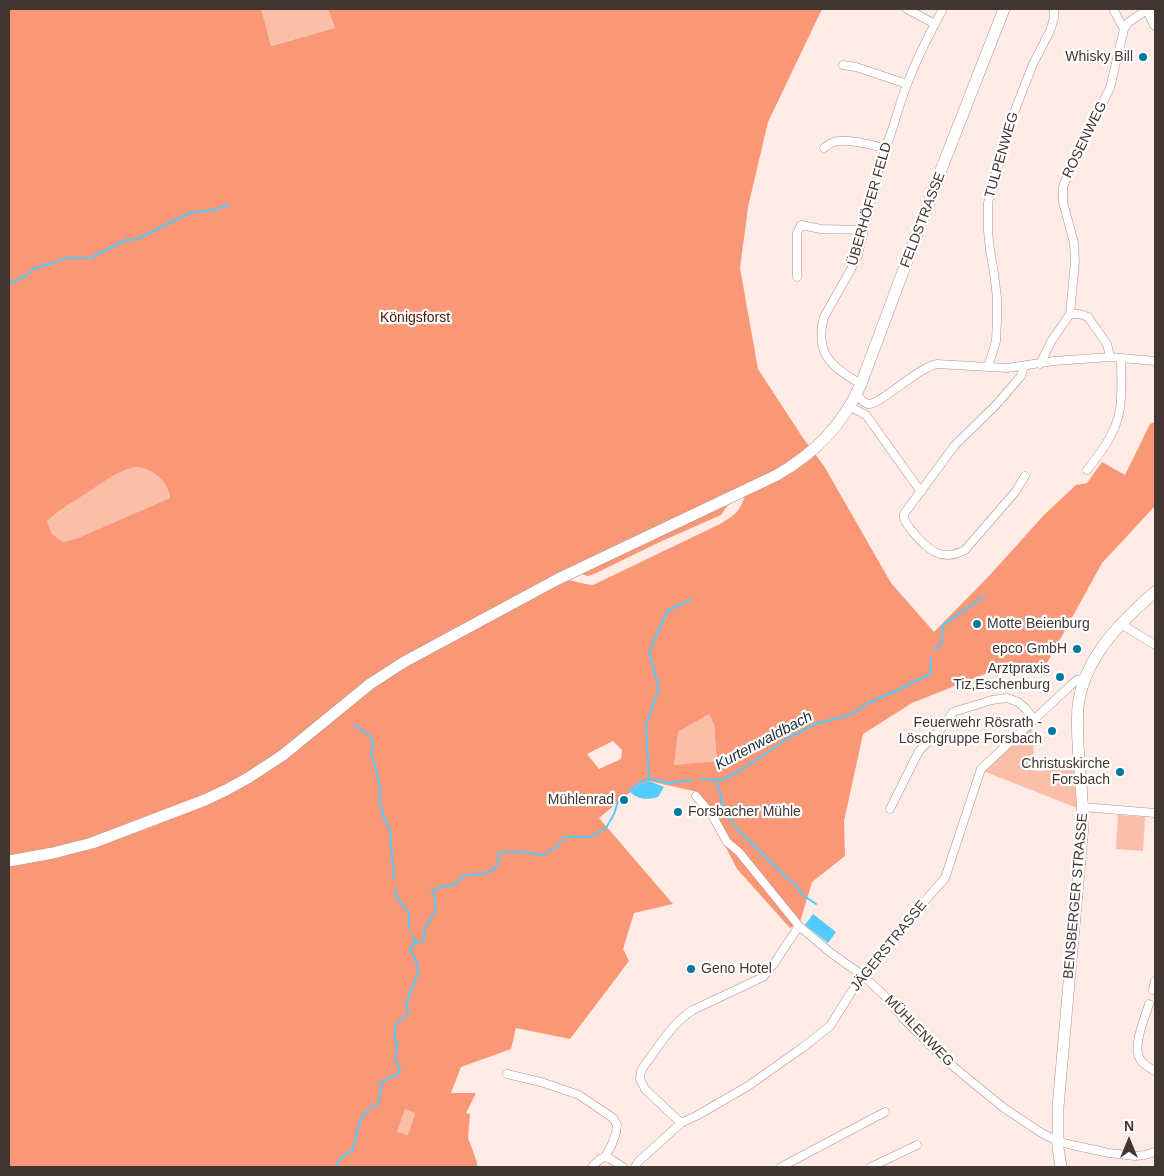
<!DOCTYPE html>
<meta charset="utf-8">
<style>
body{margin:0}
#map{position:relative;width:1164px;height:1176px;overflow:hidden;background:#feebe5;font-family:Arial,sans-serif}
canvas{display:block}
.frame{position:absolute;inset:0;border:10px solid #413632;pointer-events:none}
.north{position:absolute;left:1104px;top:1116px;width:50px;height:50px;-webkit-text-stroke:4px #fff;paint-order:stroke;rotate:0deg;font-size:14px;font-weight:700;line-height:20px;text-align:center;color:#413632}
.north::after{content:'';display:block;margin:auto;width:18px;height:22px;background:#413632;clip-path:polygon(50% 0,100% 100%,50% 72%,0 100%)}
</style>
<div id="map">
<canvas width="1164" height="1176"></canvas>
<div class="frame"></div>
<div class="north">N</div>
</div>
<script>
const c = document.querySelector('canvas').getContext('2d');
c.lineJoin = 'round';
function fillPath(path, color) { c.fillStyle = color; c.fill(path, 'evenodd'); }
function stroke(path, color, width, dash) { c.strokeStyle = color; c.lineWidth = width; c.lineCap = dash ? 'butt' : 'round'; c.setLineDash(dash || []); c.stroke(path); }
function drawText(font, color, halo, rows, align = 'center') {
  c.font = font + ' Arial,sans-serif'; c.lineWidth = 4.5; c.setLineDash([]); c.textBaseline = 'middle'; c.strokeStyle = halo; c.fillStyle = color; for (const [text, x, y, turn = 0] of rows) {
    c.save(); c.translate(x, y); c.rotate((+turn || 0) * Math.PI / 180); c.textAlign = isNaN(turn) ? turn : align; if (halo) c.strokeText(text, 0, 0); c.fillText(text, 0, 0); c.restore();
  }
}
fillPath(new Path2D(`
 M 261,9 L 328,9 L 335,28 L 270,46 Z
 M 136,467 C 140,468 145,468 148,470 C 159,474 169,486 170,498 L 78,538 L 62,542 L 52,534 L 47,521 C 60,511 73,502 87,493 C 102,483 118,470 136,467 Z
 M 709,714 L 714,724 L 717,761 L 674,765 L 678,732 Z
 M 1032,727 L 1035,771 L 1074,768 L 1077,808 L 983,771 Z
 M 1118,815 L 1145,817 L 1143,851 L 1116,849 Z
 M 405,1109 L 415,1112 L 408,1135 L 397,1132 Z`), '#fbbea9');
fillPath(new Path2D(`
 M 9,9 L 261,9 L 271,46 L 335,28 L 328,9 L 822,9 L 768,122 L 748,207 L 740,268 L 758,369 L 803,438 L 824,466 L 891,583 L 934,632 L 989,576 L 1044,515 L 1076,485 L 1087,483 L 1102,462 L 1125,475 L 1150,424 L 1155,422 L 1155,506 L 1102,563 L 1041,674 L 1023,664 L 985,674 L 912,703 L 863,734 L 844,821 L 845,856 L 812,882 L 800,922 L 790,928 L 737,869 L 698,792 L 649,781 L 639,785 L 599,818 L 673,904 L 634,913 L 623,949 L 629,961 L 570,1039 L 516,1028 L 511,1049 L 461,1067 L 451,1093 L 476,1093 L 466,1113 L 470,1114 L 468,1138 L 477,1162 L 477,1167 L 9,1167 ZM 136,467 C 140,468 145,468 148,470 C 159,474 169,486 170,498 L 78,538 L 63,542 L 52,534 L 47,521 C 60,510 73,502 87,493 C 102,483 118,470 136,467 ZM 745,495 C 740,512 735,515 720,524 L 593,585 C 583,584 574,581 565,579 L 579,573 L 588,576 L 594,574 L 662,541 L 721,515 L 730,502 ZM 709,714 L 714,724 L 717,761 L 674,765 L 678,732 ZM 613,741 L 622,750 L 621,759 L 599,769 L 587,754 ZM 405,1109 L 415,1113 L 408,1135 L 397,1132 Z`), '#f99776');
fillPath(new Path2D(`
 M 649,781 L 664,787 L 658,797 C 647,800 639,800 630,792 L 639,785 Z
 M 813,914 L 836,932 L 828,943 L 805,925 Z`), '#54cbfe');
stroke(new Path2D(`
 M 9,283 L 24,277 L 35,268 L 57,262 L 64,258 L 90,258 L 126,240 L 135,240 L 189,213 L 213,210 L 229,205
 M 934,650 L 941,644 L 943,625 C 957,616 970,605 984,597
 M 354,725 L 369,735 L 371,738 L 373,746 L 371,753 L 376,769 L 380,789 L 380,803 L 383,815 L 390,831 L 394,879
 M 649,779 L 646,725 L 659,688 L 649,652 L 668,610 L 691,600
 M 701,779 L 722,780 L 738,772 L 793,735 L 799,733 L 804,730 L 817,723 L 840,718 L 855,712 L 868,703 L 898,690 L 930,674 L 931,658
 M 716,782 L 720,792 L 723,811 L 739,831 L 786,877 L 794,883 L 804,896 L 816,904
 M 629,791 C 635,786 645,777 653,779 C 659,780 663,783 669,783 C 676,782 684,781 692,780
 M 395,888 L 397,898 L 409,913 L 409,929
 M 413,935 L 415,942
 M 337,1167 C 339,1154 346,1157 353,1149 L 359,1124 L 367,1110 L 376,1105 L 380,1099 L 381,1082 L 398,1074 L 400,1069 L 395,1059 L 398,1043 L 395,1041 C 395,1037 394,1031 395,1028 C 399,1015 413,1020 406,1003 C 409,996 419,973 418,968 C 417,961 413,955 410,949 L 412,945 L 424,940 L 424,930 L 436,909 L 435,900 L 432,892 C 442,881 454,892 462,876 C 479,872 499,879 499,854 L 501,852 L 521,852 L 543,855 L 556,847 L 564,837 L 590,837 L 606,828 L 614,814 L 619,798`), '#54cbfe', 2);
const street = new Path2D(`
 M 907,9 L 935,24
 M 1113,9 L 1124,29
 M 843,65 L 856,67 L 907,84
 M 824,148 C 827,146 831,143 834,142 C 846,138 874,145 886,149
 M 797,277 L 797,233 L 801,225 L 821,229 L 864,230
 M 1070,314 L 1080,314 L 1088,317 L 1107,344 L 1110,357
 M 1040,364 L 1052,340 L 1070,314 L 1075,262 L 1074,243 L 1063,202 L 1063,187 L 1073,162 L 1110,88 L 1124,29 L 1129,22 L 1148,9
 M 1024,366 L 1021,376 L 996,405 L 955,445 L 904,514 C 903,521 908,525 912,531 C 928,549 940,563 965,550 L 1016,491 L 1025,476
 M 988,367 L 996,341 L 997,320 L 997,298 L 994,273 L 990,250 L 988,231 L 988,203 L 993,182 L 1015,110 L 1033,64 L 1050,31 L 1054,18 L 1054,9
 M 861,384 C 832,367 814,354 824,317 L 850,271 L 858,255 L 881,161 C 891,137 897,111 906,87 C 916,60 929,34 943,9
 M 856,394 C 860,398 863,403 868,404 C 879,406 918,367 937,364 L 1007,368 L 1054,361 L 1110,357 L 1155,361
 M 849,406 L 866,415 L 921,492
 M 1087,470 C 1104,449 1121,426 1121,397 C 1122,384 1121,371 1121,358
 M 1121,624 L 1155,645
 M 696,796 L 712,815 L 727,842 L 739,852 L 799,926 L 831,953 L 862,975 L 883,994 L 902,1017 L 944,1059 L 1004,1108 L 1040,1132 L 1057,1141 L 1072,1145 L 1109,1153 L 1135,1156 L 1145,1155 L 1155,1152
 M 1083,807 L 1155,813
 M 890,809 L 919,751 L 941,729 L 953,712 L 992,700 L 1007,698 L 1018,702 L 1026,709 L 1034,719
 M 1153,990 L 1155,981
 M 1149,1004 C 1145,1018 1132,1046 1140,1059 C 1143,1065 1150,1068 1155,1071
 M 507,1074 L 541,1082 L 579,1095 L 613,1118 L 617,1125 L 616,1133 L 612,1144 L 605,1157 L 609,1158 L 623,1167
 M 681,1123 L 645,1089 L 640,1079 L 641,1071 L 644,1066 C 659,1046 672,1023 693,1010 L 763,977 L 773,965 L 799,926
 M 592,1167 C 596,1163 599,1158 605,1157
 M 635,1167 L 638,1162 L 681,1123 L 698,1115 L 748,1086 L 802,1048 L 830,1026 L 862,975 L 901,928 L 945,878 L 981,769 L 1070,686 L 1077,680 L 1084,679
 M 781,1167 L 885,1112
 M 871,1167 L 917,1145`);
const secondary = new Path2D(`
 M 1148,9 L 1155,24
 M 9,861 L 53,853 L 92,843 L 205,800 L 226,790 L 248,778 L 283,755 L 370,684 L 404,662 L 558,579 L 777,475 C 815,453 843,425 861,384 L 941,170 L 1004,9
 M 1061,1167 L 1058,1148 L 1058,1107 L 1083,825 C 1083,786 1075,744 1078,707 C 1083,659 1121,621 1155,592`);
stroke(street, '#ad9188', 9);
stroke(secondary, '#ad9188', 12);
stroke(street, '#fff', 8);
stroke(secondary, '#fff', 11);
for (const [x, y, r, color] of [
 [1143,57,5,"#0079a1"],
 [977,624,5,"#0079a1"],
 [1077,649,5,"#0079a1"],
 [1060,677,5,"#0079a1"],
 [1052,731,5,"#0079a1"],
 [1120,772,5,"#0079a1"],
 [624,800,5,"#0079a1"],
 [678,812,5,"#0079a1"],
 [691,969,5,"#0079a1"]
]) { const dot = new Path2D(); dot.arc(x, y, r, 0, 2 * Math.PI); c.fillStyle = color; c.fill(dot); stroke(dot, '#fff', 2); }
drawText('14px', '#413632', '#fff', [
 ["Whisky Bill",1133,57],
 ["Motte Beienburg",987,624,"left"],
 ["epco GmbH",1067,649],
 ["Arztpraxis",1050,669],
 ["Tiz,Eschenburg",1050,685],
 ["Feuerwehr Rösrath -",1042,723],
 ["Löschgruppe Forsbach",1042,739],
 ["Christuskirche",1110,764],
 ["Forsbach",1110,780],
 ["Mühlenrad",614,800],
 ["Forsbacher Mühle",688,812,"left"],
 ["Geno Hotel",701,969,"left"]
], 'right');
drawText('14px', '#413632', '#fff', [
 ["ROSENWEG",1085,140,-64],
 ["TULPENWEG",1002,155,-74],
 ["ÜBERHÖFER FELD",870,204,-74],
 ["FELDSTRASSE",923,220,-69],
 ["BENSBERGER STRASSE",1076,896,-85],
 ["JÄGERSTRASSE",889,946,-51],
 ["MÜHLENWEG",919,1031,46]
]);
drawText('14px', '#4f1400', '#fff', [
 ["Königsforst",415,318]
]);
drawText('italic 15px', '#1a2e38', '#fff', [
 ["Kurtenwaldbach",764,741,-28]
]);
</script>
